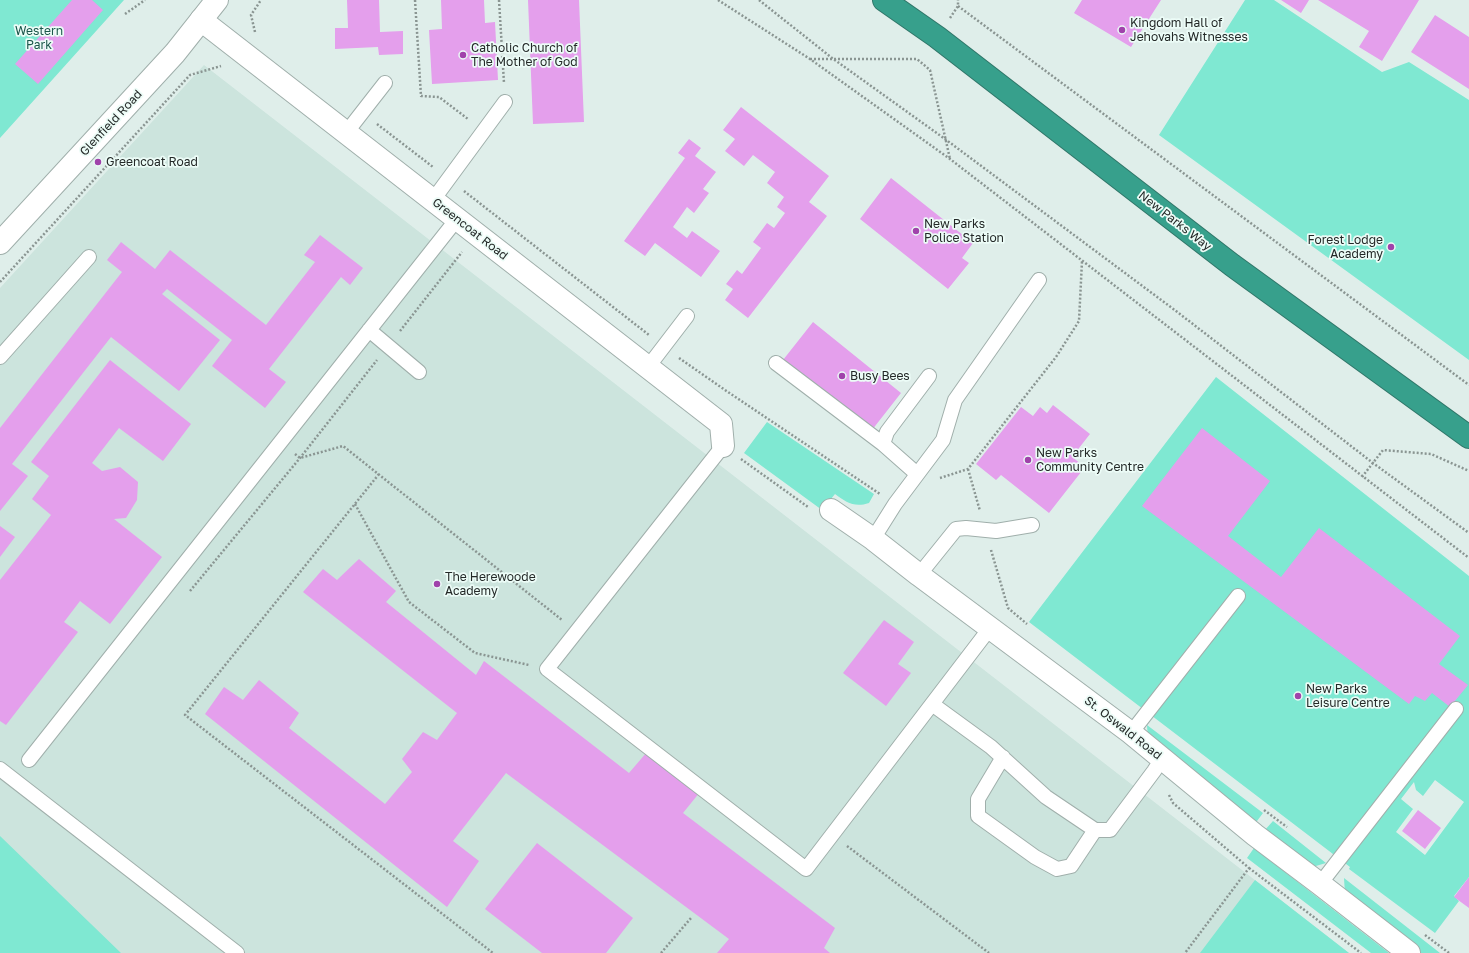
<!DOCTYPE html>
<style>
body{margin:0}
canvas{display:block;background:#dfeeea}
</style>
<canvas width="1469" height="953"></canvas>
<script>
const c = document.querySelector('canvas').getContext('2d');
c.lineJoin = 'round';
function fillPath(path, color) { c.fillStyle = color; c.fill(path, 'evenodd'); }
function stroke(path, color, width, dash) { c.strokeStyle = color; c.lineWidth = width; c.lineCap = dash ? 'butt' : 'round'; c.setLineDash(dash || []); c.stroke(path); }
function drawText(font, color, halo, rows, align = 'center') {
  c.font = font + ' "Golos Text",sans-serif'; c.lineWidth = 3.5; c.setLineDash([]); c.textBaseline = 'middle'; c.strokeStyle = halo; c.fillStyle = color; for (const [text, x, y, turn = 0] of rows) {
    c.save(); c.translate(x, y); c.rotate((+turn || 0) * Math.PI / 180); c.textAlign = isNaN(turn) ? turn : align; if (halo) c.strokeText(text, 0, 0); c.fillText(text, 0, 0); c.restore();
  }
}
fillPath(new Path2D(`
 M 204,65 L 1349,953 L 0,953 L 0,288 Z`), '#cce4dd');
fillPath(new Path2D(`
 M 0,0 L 124,0 L 0,138 Z
 M 1245,0 L 1274,0 L 1382,72 L 1409,62 L 1469,100 L 1469,360 L 1159,135 Z
 M 1216,377 L 1469,576 L 1469,877 L 1454,896 L 1459,901 L 1435,933 L 1349,869 L 1350,867 L 1029,622 ZM 1435,780 L 1464,802 L 1425,855 L 1396,832 L 1413,809 L 1401,799 L 1414,782 L 1416,790 L 1423,796 Z
 M 767,422 L 874,494 L 869,503 C 854,508 846,502 835,494 L 822,510 L 744,453 Z
 M 1147,725 L 1263,813 L 1254,825 L 1148,741 Z
 M 1273,821 L 1326,863 L 1309,868 L 1264,831 Z
 M 0,836 L 121,953 L 0,953 Z
 M 1254,848 L 1389,953 L 1371,953 L 1247,858 Z
 M 1344,878 L 1440,953 L 1420,953 L 1345,894 Z
 M 1255,880 L 1349,953 L 1200,953 Z`), '#7fe8d2');
fillPath(new Path2D(`
 M 72,0 L 92,0 L 103,10 L 38,84 L 15,64 Z
 M 347,0 L 379,0 L 380,32 L 403,31 L 403,54 L 379,55 L 378,47 L 335,49 L 335,28 L 348,28 Z
 M 441,0 L 484,0 L 485,23 L 495,22 L 498,80 L 432,84 L 429,30 L 442,29 Z
 M 528,0 L 579,0 L 584,122 L 533,124 Z
 M 1082,0 L 1161,0 L 1131,47 L 1074,13 Z
 M 1281,0 L 1309,0 L 1301,13 Z
 M 1318,0 L 1419,0 L 1382,61 L 1359,47 L 1369,31 Z
 M 1435,15 L 1469,37 L 1469,89 L 1411,52 Z
 M 741,107 L 829,176 L 809,202 L 827,216 L 748,318 L 725,300 L 733,289 L 726,284 L 737,270 L 742,274 L 761,248 L 753,242 L 767,223 L 774,228 L 785,213 L 777,207 L 784,197 L 767,183 L 775,172 L 753,155 L 744,166 L 725,151 L 735,139 L 723,130 Z
 M 689,139 L 701,148 L 695,156 L 716,172 L 703,189 L 709,193 L 694,213 L 687,207 L 673,227 L 687,238 L 692,231 L 720,251 L 701,277 L 655,243 L 645,256 L 624,241 L 685,158 L 678,153 Z
 M 891,178 L 973,243 L 962,258 L 969,263 L 948,289 L 860,219 Z
 M 320,235 L 363,268 L 350,285 L 341,277 L 269,369 L 286,382 L 265,408 L 212,366 L 232,340 L 167,289 L 162,294 L 220,340 L 179,391 L 111,337 L 12,464 L 28,476 L 0,511 L 0,428 L 122,272 L 107,260 L 121,242 L 155,269 L 170,250 L 266,325 L 315,262 L 304,255 Z
 M 813,322 L 901,393 L 872,430 L 783,360 Z
 M 110,360 L 191,424 L 163,461 L 119,428 L 92,463 L 102,471 L 120,467 L 138,482 L 137,500 L 126,518 L 114,519 L 162,557 L 110,624 L 80,601 L 64,622 L 78,632 L 6,725 L 0,721 L 0,580 L 51,515 L 32,499 L 49,476 L 31,462 Z
 M 1053,405 L 1090,434 L 1072,457 L 1085,467 L 1049,513 L 1001,475 L 996,480 L 976,464 L 1021,407 L 1033,416 L 1040,407 L 1047,413 Z
 M 1202,428 L 1270,481 L 1228,536 L 1281,577 L 1319,528 L 1460,636 L 1439,664 L 1468,685 L 1450,707 L 1432,693 L 1425,701 L 1415,696 L 1409,704 L 1142,506 Z
 M 0,526 L 15,537 L 0,557 Z
 M 359,559 L 396,591 L 386,602 L 476,675 L 484,661 L 629,773 L 647,752 L 700,792 L 683,813 L 835,928 L 824,948 L 830,953 L 717,953 L 729,939 L 506,773 L 453,841 L 479,861 L 447,907 L 205,714 L 224,687 L 243,700 L 259,680 L 299,713 L 289,728 L 385,804 L 412,772 L 402,759 L 423,732 L 437,740 L 457,713 L 303,592 L 323,569 L 337,580 Z
 M 884,620 L 914,642 L 898,664 L 911,673 L 886,706 L 843,673 Z
 M 1418,810 L 1441,828 L 1425,849 L 1402,831 Z
 M 537,843 L 633,918 L 606,953 L 542,953 L 485,909 Z
 M 1469,877 L 1469,908 L 1454,897 Z`), '#e49fec');
const lane = new Path2D(`
 M 346,133 L 385,83
 M 433,200 L 505,102
 M 369,330 L 419,372
 M 0,357 L 89,257
 M 776,363 L 883,444
 M 648,367 L 687,316
 M 723,446 L 547,669 L 806,869 L 990,628
 M 917,474 L 883,444 L 887,432 L 929,376
 M 873,539 L 895,504 L 943,440 L 955,400 L 1039,280
 M 919,575 L 956,529 L 966,528 L 996,531 L 1032,525
 M 932,704 L 991,747 L 1046,797 L 1095,830 L 1110,830 L 1154,771 L 1162,759
 M 1131,733 L 1238,596
 M 1003,757 L 978,799 L 978,816 L 1035,857 L 1057,869 L 1071,866 L 1095,830
 M 29,760 L 457,219
 M 0,769 L 237,953
 M 1320,884 L 1456,709`);
const street = new Path2D(`
 M 201,20 L 721,424 L 723,446
 M 831,510 L 873,539 L 919,575 L 1131,733 L 1255,835 L 1320,884 L 1409,953`);
const secondary = new Path2D(`
 M 0,243 L 175,53 L 217,0`);
const highway = new Path2D(`
 M 884,0 L 937,37 L 1232,265 L 1469,437`);
stroke(lane, '#a0afab', 16);
stroke(street, '#a0afab', 24);
stroke(secondary, '#a0afab', 24);
stroke(highway, '#307669', 24);
stroke(new Path2D(`
 M 415,0 L 421,96 L 439,97 L 468,119
 M 499,0 L 504,83
 M 718,0 L 810,59 L 950,159 L 1469,558
 M 759,0 L 832,58 L 945,139 L 1176,311 L 1373,463 L 1469,533
 M 958,6 L 1469,385
 M 125,14 L 145,0
 M 950,18 L 958,6 L 958,0
 M 255,32 L 251,15 L 261,0
 M 810,59 L 917,59 L 930,70 L 950,159
 M 377,124 L 433,167
 M 464,191 L 649,335
 M 0,282 L 190,75 L 221,66
 M 400,331 L 462,252
 M 679,358 L 725,390 L 880,494
 M 295,454 L 300,458 L 343,446 L 562,620
 M 741,459 L 808,507
 M 968,469 L 980,511
 M 379,474 L 185,715 L 493,953
 M 1362,477 L 1383,450 L 1431,454 L 1469,471
 M 940,478 L 968,469 L 1056,357 L 1079,321 L 1082,261
 M 355,504 L 409,602 L 475,653 L 529,665
 M 991,550 L 1008,608 L 1027,624
 M 190,591 L 300,458 L 377,360
 M 1169,795 L 1173,803 L 1249,868 L 1185,953
 M 1264,810 L 1287,827
 M 847,846 L 989,953
 M 1249,868 L 1361,953
 M 1425,935 L 1449,953
 M 661,953 L 691,918`), '#8a9592', 2.5, [2, 2]);
stroke(lane, '#fff', 14);
stroke(street, '#fff', 22);
stroke(secondary, '#fff', 22);
stroke(highway, '#37a08c', 22);
for (const [x, y, r, color] of [
 [1122,30,4,"#a042ab"],
 [463,55,4,"#a042ab"],
 [98,162,4,"#a042ab"],
 [916,231,4,"#a042ab"],
 [1391,247,4,"#a042ab"],
 [842,376,4,"#a042ab"],
 [1028,460,4,"#a042ab"],
 [437,584,4,"#a042ab"],
 [1298,696,4,"#a042ab"]
]) { const dot = new Path2D(); dot.arc(x, y, r, 0, 2 * Math.PI); c.fillStyle = color; c.fill(dot); stroke(dot, '#ecfcf7', 1.5); }
drawText('12px', '#232827', '#ecfcf7', [
 ["Kingdom Hall of",1130,23],
 ["Jehovahs Witnesses",1130,37],
 ["Catholic Church of",471,48],
 ["The Mother of God",471,62],
 ["Greencoat Road",106,162],
 ["New Parks",924,224],
 ["Police Station",924,238],
 ["Forest Lodge",1383,240,"right"],
 ["Academy",1383,254,"right"],
 ["Busy Bees",850,376],
 ["New Parks",1036,453],
 ["Community Centre",1036,467],
 ["The Herewoode",445,577],
 ["Academy",445,591],
 ["New Parks",1306,689],
 ["Leisure Centre",1306,703]
], 'left');
drawText('12px', '#1b564b', '#ecfcf7', [
 ["Western",39,31],
 ["Park",39,45]
]);
drawText('12px', '#232827', '#ecfcf7', [
 ["Glenfield Road",111,123,-47],
 ["New Parks Way",1175,221,38],
 ["Greencoat Road",470,229,38],
 ["St. Oswald Road",1123,728,38]
]);
</script>
